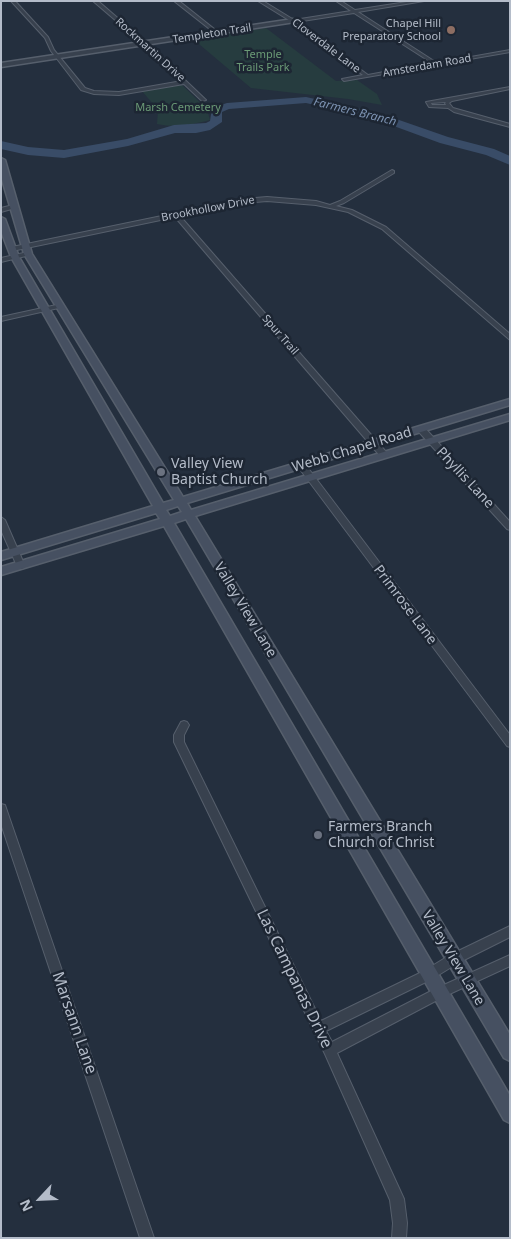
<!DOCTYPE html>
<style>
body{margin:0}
#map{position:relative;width:511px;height:1239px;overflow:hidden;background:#242f3e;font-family:"Noto Sans",sans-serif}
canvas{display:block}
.frame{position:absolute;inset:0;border:2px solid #b4bcc9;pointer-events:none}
.north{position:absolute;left:15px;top:1174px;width:50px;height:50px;-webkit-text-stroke:4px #1d2633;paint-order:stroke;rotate:245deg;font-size:14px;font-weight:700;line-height:20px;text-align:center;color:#b4bcc9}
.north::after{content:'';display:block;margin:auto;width:18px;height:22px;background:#b4bcc9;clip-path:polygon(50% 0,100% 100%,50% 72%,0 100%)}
</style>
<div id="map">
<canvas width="511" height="1239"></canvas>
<div class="frame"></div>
<div class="north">N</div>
</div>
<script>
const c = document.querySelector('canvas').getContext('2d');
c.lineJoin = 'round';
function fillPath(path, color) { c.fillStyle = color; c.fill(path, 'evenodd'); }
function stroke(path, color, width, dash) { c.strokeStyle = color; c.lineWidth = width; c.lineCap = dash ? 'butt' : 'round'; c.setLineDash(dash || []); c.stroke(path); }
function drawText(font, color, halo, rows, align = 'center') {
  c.font = font + ' "Noto Sans",sans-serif'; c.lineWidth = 5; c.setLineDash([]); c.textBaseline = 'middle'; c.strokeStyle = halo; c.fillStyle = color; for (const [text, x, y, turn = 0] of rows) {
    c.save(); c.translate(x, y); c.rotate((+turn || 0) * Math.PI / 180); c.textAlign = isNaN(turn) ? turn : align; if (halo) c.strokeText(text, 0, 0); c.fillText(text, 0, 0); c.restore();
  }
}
fillPath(new Path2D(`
 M 266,28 L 336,81 L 357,80 L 377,94 L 382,105 L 348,99 L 251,88 L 193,39 Z
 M 182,85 L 207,109 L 210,120 C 191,125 176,128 157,124 L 158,110 L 142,91 Z`), '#263c3f');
fillPath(new Path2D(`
 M 306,97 L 379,113 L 448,137 L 494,149 L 510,156 L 510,165 L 486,155 L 440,143 L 372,118 L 306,103 L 229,109 L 222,112 L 222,122 L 210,130 L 196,133 L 175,133 L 128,146 L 64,158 L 28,155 L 1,149 L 1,141 L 28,147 L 64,150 L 127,139 L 174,125 L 206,123 L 210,121 L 212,108 L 227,103 Z`), '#394c67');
const minor = new Path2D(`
 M 11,1 L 15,1 L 48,37 L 54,50 L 85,88 L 94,91 L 119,92 L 182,81 L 141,42 L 93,1 L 98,1 L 143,40 L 206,100 L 202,101 L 184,84 L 119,95 L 94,94 L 81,90 L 51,51 L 45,38 Z
 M 174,1 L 179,1 L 218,32 L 218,34 L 216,34 Z
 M 258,1 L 263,1 L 294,20 L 351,11 L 336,1 L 341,1 L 355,10 L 413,1 L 424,1 L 358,12 L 437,63 L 510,50 L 510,52 L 344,81 L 342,79 L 363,75 L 292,22 ZM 354,13 L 432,63 L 368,75 L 296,22 Z
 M 510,87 L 510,89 L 452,101 L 449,103 L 453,108 L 510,124 L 510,127 L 454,112 L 448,108 L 429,107 L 426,102 ZM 446,102 L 445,103 L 446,105 L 432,105 L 431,103 Z
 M 392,170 L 394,171 L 394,173 L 344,203 L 336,206 L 352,210 L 386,227 L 510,334 L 510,340 L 382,229 L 348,212 L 316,205 L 267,201 L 244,203 L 180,216 L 387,453 L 388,455 L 384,457 L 381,457 L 175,217 L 12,251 L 9,249 L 12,247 L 244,199 L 267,197 L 316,201 L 330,205 L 340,201 Z
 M 13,205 L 15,206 L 15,208 L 1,212 L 1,208 Z
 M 28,252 L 31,254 L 30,255 L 1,262 L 1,258 Z
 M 61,304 L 63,305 L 63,307 L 1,321 L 1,317 Z
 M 418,427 L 424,427 L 510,522 L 510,530 L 507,529 L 418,431 Z
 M 299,464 L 305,464 L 510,735 L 510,747 L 507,746 L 299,468 L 298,466 Z
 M 1,517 L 5,520 L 25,566 L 24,568 L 21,569 L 17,566 L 1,530 Z
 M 184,721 L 187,722 L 189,725 L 184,735 L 184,742 L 321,1021 L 424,971 L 450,955 L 510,926 L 510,937 L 458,963 L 432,979 L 326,1031 L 332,1042 L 435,989 L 510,955 L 510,966 L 443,997 L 337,1053 L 404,1199 L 407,1223 L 406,1238 L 392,1238 L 393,1223 L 390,1200 L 325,1054 L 174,742 L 174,735 L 181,722 Z
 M 1,804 L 5,805 L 6,808 L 154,1238 L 140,1238 L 1,824 Z`);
const tertiary = new Path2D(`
 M 293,19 L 295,22 L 1,67 L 1,63 Z`);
const secondary = new Path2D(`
 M 1,158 L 5,160 L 32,254 L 183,497 L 510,399 L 510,405 L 187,503 L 191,510 L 510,414 L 510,420 L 195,516 L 510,1035 L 510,1061 L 504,1058 L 186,519 L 174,523 L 510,1096 L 510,1123 L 504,1120 L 164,526 L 1,575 L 1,567 L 160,519 L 156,513 L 1,560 L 1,552 L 153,506 L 11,257 L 1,231 L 1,217 L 5,219 L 19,257 L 163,503 L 174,500 L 24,254 L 1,176 ZM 178,506 L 182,512 L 170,516 L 166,510 Z`);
stroke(minor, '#565f6c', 2);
stroke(tertiary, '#565f6c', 3);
stroke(secondary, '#565f6c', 3);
fillPath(minor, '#38414e');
fillPath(tertiary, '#38414e');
fillPath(secondary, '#465061');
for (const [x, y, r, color] of [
 [451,30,5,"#8d6e63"],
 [161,472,5,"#6b7280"],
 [318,835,5,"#6b7280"]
]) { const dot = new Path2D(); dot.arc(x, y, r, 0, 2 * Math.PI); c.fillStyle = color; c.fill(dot); stroke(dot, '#1d2633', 2); }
drawText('11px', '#b4bcc9', '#1d2633', [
 ["Chapel Hill",441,24],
 ["Preparatory School",441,37]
], 'right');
drawText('11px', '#b4bcc9', '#1d2633', [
 ["Templeton Trail",212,34,-9],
 ["Cloverdale Lane",326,46,37],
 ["Rockmartin Drive",150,50,42],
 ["Amsterdam Road",427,66,-10],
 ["Brookhollow Drive",208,209,-11],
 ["Spur Trail",280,335,49]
]);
drawText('11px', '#6b9a76', '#1d2633', [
 ["Temple",263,55],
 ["Trails Park",263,68],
 ["Marsh Cemetery",178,108]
]);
drawText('italic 12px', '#7c92b1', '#1d2633', [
 ["Farmers Branch",355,112,14]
]);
drawText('14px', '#b4bcc9', '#1d2633', [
 ["Webb Chapel Road",352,450,-17],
 ["Phyllis Lane",465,478,47],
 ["Primrose Lane",405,605,53],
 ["Valley View Lane",245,610,59],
 ["Valley View Lane",453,958,59]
]);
drawText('14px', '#b4bcc9', '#1d2633', [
 ["Valley View",171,464],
 ["Baptist Church",171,480],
 ["Farmers Branch",328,827],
 ["Church of Christ",328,843]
], 'left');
drawText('16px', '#b4bcc9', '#1d2633', [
 ["Las Campanas Drive",294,979,64],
 ["Marsann Lane",74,1023,71]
]);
</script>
